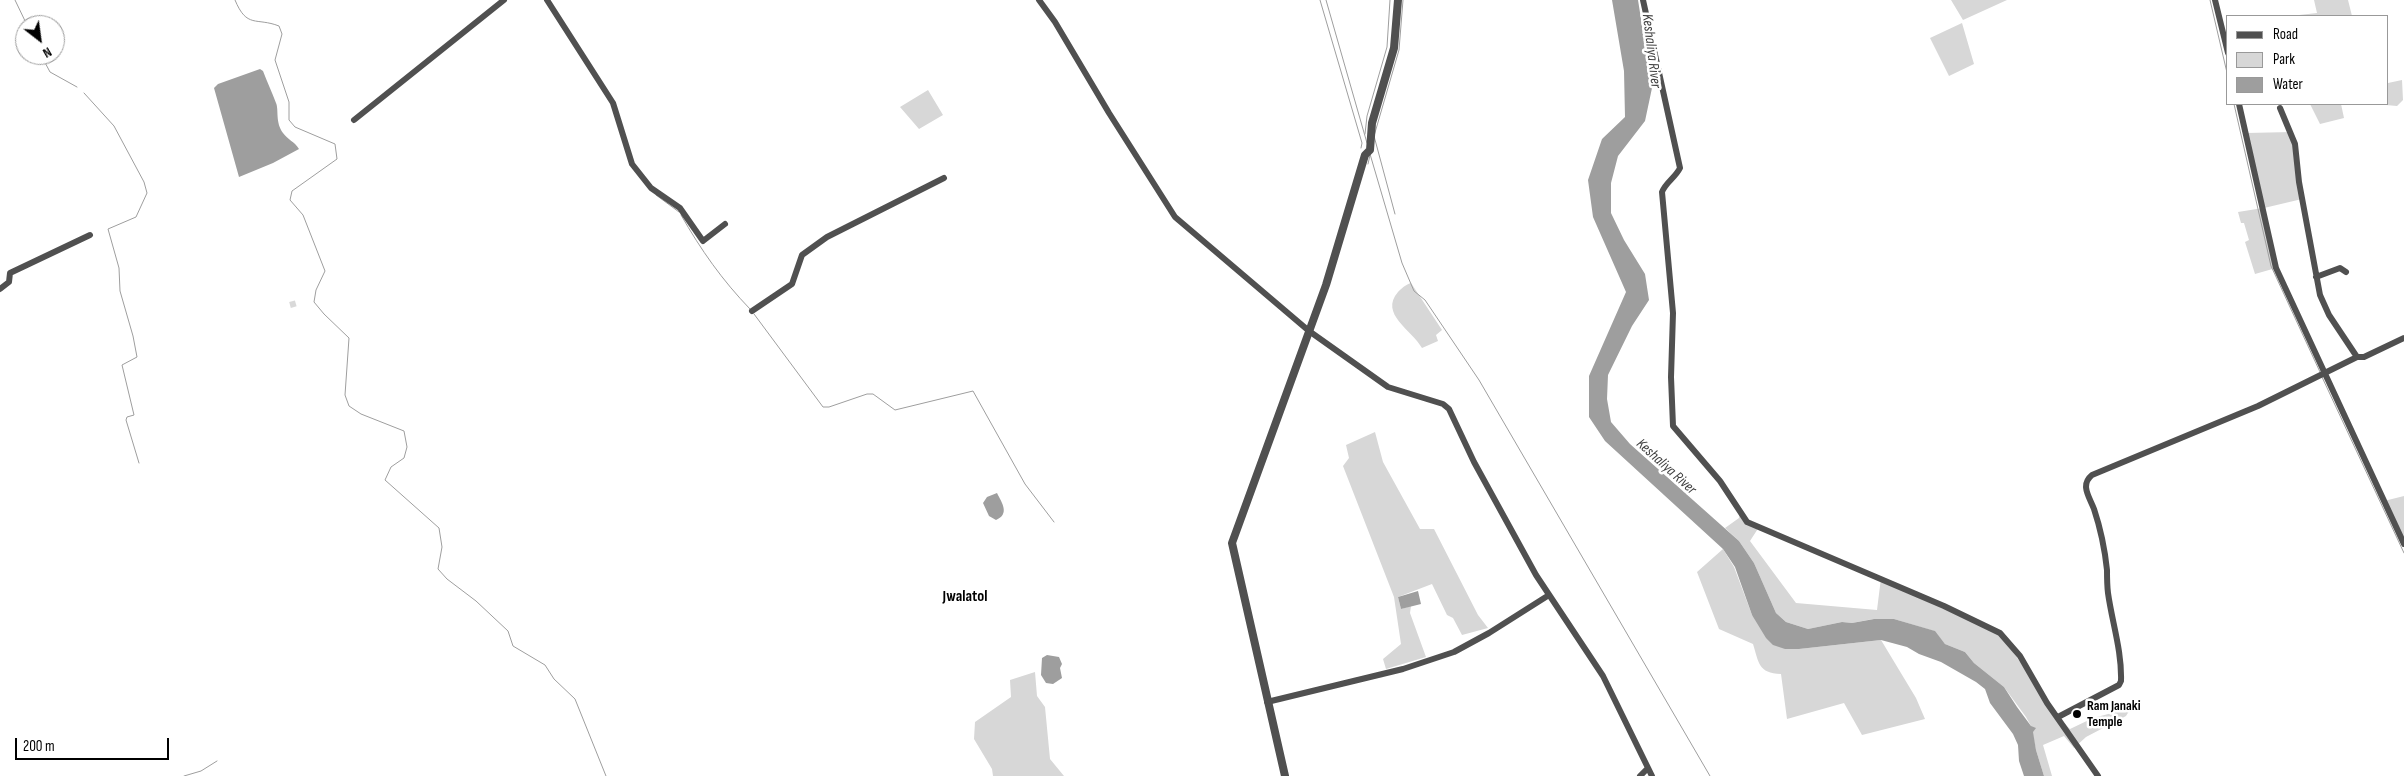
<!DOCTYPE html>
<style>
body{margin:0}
#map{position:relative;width:2404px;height:776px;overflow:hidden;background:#fff;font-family:"Sofia Sans Condensed",sans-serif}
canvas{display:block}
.legend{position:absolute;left:2226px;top:15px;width:162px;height:90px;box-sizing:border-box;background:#fff;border:1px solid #999;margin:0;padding:6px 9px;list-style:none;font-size:15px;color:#000}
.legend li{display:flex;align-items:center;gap:10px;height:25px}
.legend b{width:25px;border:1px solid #999}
.north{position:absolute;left:15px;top:15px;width:50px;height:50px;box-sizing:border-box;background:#fff;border:1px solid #999;border-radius:50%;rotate:150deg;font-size:14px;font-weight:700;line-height:20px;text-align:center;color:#000}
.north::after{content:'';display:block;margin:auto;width:18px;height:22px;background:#000;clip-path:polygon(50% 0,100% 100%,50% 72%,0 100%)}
.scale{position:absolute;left:15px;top:738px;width:154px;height:22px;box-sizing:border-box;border:2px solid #000;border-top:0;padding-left:6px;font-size:15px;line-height:18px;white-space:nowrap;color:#000;-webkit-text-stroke:4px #fff;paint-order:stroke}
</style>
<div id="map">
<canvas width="2404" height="776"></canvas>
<ul class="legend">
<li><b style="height:6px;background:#505050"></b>Road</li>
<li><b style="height:14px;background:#d7d7d7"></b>Park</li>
<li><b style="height:14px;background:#9e9e9e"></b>Water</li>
</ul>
<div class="north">N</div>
<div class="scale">200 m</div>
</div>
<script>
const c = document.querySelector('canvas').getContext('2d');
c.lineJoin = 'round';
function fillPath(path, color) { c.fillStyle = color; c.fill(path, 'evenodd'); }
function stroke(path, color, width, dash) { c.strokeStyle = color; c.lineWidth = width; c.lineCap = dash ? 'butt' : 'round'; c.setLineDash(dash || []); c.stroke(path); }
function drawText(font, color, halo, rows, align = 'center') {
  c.font = font + ' "Sofia Sans Condensed",sans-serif'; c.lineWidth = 5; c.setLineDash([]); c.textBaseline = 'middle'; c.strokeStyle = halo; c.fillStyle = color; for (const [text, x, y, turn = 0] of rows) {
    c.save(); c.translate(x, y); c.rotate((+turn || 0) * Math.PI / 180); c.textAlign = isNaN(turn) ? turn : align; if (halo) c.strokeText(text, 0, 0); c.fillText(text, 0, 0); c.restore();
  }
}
fillPath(new Path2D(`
 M 1951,0 L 2007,0 L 1963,20 Z
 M 2314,0 L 2348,0 L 2352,16 L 2290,16 L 2317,13 Z
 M 1962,23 L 1974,64 L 1949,76 L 1930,38 Z
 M 2402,80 L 2403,100 L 2397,106 L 2386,105 L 2388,83 Z
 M 928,90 L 943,115 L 919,129 L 900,107 Z
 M 2310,104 L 2341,104 L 2344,118 L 2320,124 Z
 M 2292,132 L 2302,199 L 2264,208 L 2276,268 L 2255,274 L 2245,242 L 2249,240 L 2244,223 L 2241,223 L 2238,212 L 2263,208 L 2246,133 Z
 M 1411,283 L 1442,330 L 1436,335 L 1438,341 L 1422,348 C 1412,330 1379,314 1398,292 C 1402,288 1405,285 1411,283 Z
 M 1375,432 L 1383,462 L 1420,529 L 1434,529 L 1478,615 L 1488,628 L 1462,635 L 1453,618 L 1447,615 L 1432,584 L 1398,597 L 1401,609 L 1411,606 L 1410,613 L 1426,657 L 1386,669 L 1383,659 L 1401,644 L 1394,597 L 1343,466 L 1349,458 L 1346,445 Z
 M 2404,496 L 2404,543 L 2384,501 Z
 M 1740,511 L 1747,522 L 1759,527 L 1750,541 L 1796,603 L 1877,610 L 1881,578 L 2000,633 L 2058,717 L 2070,729 L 2093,718 L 2131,708 L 2126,716 L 2086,737 L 2074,748 L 2064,736 L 2043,745 L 2052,776 L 2044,776 L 2036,750 L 2031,726 L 2026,717 L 2004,687 L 1974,663 L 1965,652 L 1945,644 L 1934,631 L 1894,619 L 1873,619 L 1852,623 L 1842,622 L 1808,629 L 1786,622 L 1776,613 L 1754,563 L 1739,541 L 1725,528 L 1739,518 Z
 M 1723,549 L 1734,567 L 1752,615 L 1799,649 L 1881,640 L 1916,698 L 1925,719 L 1862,735 L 1844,703 L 1787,719 L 1781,674 C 1758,673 1759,663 1753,644 L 1719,629 L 1697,572 Z
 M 1035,672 L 1037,696 L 1045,707 L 1050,759 L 1064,776 L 993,776 L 992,769 L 974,739 L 975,722 L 1011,697 L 1010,680 Z`), '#d7d7d7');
fillPath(new Path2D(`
 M 1612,0 L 1638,0 L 1652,88 L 1645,121 L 1618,156 L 1611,183 L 1611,213 L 1624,240 L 1645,274 L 1649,300 L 1632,326 L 1608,375 L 1607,399 L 1611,422 L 1630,444 L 1739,541 L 1754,563 L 1776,613 L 1786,622 L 1808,629 L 1842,622 L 1852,623 L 1874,619 L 1894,619 L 1935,631 L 1945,644 L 1965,652 L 1974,663 L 2004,687 L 2017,707 L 2031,726 L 2036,728 L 2033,732 L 2036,750 L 2044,776 L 2024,776 L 2019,761 L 2018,745 L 2013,734 L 1990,703 L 1985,689 L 1976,682 L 1941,662 L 1919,654 L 1907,647 L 1881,640 L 1799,649 L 1785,649 L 1773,645 L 1766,638 L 1752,615 L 1735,567 L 1723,549 L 1605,441 L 1589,417 L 1589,376 L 1626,292 L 1593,217 L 1588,180 L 1602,139 L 1625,117 L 1624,71 Z
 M 260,69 L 263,71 C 267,82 272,92 276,103 C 279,110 275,122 283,133 C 288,140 294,141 299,149 L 273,163 L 239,177 L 214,88 L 218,84 Z
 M 997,493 C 1002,503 1010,514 996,520 L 989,516 L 983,503 L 987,497 Z
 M 1418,591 L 1421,604 L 1401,609 L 1398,597 Z
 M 1047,655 L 1059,657 L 1062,664 L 1060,668 L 1062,678 L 1053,684 L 1046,683 L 1041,675 L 1042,658 Z`), '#9e9e9e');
stroke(new Path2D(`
 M 15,0 L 27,25
 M 235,0 C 247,29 256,17 279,26 L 282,34 L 275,60 L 289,102 L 289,120 L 295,127 L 335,144 L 337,159 L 292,191 L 290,200 L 303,215 L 325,271 L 316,290 L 314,302 L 324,314 L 349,338 L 345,395 L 349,406 L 361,414 L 404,431 L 407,447 L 404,458 L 391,467 L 385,480 L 439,528 L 442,547 L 438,569 L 447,579 L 476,601 L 508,631 L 513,646 L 545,665 L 554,679 L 575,699 L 606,776
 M 1320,0 L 1362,143 L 1361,148
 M 1326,0 L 1367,143
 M 2210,0 L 2228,77
 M 41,55 L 50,72 L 77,87
 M 84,93 L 114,126 L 144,182 L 147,193 L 136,217 L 108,229 L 119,268 L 120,291 L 133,336 L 137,357 L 122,365 L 134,415 L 127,417 L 126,420 L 139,463
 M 2234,104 L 2271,266 L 2320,372
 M 1365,134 L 1367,116 L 1387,47 L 1390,0
 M 1370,154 L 1402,263 L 1414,291 L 1425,300 L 1479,380 L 1710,776
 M 1368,164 L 1370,155
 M 656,195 L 679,212
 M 1395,214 L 1374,136 L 1399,50 L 1403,0
 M 681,215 C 701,250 722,280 750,309
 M 754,314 L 823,407 L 829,407 L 867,394 L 873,394 L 895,410 L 973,391 L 1025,484 L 1054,522
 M 2322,377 L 2404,553
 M 184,776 L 201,771 L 217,761`), '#9e9e9e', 1);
stroke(new Path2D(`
 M 290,305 L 297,303`), '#d9d9d9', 6, [6, 3]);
stroke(new Path2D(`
 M 547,0 L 613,103 L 632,164 L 651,188 L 680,208 L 703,241 L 725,224
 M 1039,0 L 1055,22 L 1109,113 L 1175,217 L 1309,331 L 1388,387 L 1443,404 L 1449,409 L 1474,462 L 1536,575 L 1603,676 L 1652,776
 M 1643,0 L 1680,168 C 1675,178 1666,182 1662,192 L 1673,313 L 1671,377 L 1673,426 L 1720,481 L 1747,522 L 1944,606 L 2000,633 L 2020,656 L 2047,703 L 2098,776
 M 2215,0 L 2228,53
 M 2239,104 L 2276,268 L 2404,544
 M 2280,108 L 2295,144 L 2299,182 L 2320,295 L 2329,315 L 2357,357
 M 354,120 L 504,0
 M 2316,277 L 2340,268 L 2346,272
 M 0,289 L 9,282 L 10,273 L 90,235
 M 752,311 L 792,284 L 802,255 L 827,237 L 944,178
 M 1267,702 L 1403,669 L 1454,652 L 1489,633 L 1549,595
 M 2058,717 L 2119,685 L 2121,681 C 2122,651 2112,622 2108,593 C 2107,585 2107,577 2107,570 C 2105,551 2100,527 2094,509 C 2089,496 2080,485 2092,475 L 2258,406 L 2357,357 L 2364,357 L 2404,338
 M 1640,776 L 1647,769`), '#505050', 6);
stroke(new Path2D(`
 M 1285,776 L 1232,543 L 1326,285 L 1365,155 L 1370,150 L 1372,123 L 1394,48 L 1398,0`), '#505050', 8);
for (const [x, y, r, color] of [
 [2077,714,5,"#000"]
]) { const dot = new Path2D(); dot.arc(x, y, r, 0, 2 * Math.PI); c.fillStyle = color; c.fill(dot); stroke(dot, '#fff', 2); }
drawText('bold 14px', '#000', '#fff', [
 ["Ram Janaki",2087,706],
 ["Temple",2087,722]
], 'left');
drawText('italic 15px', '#3f3f3f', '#fff', [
 ["Keshaliya River",1651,51,83],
 ["Keshaliya River",1666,467,42]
]);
drawText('bold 16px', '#000', '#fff', [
 ["Jwalatol",965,597]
]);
</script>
